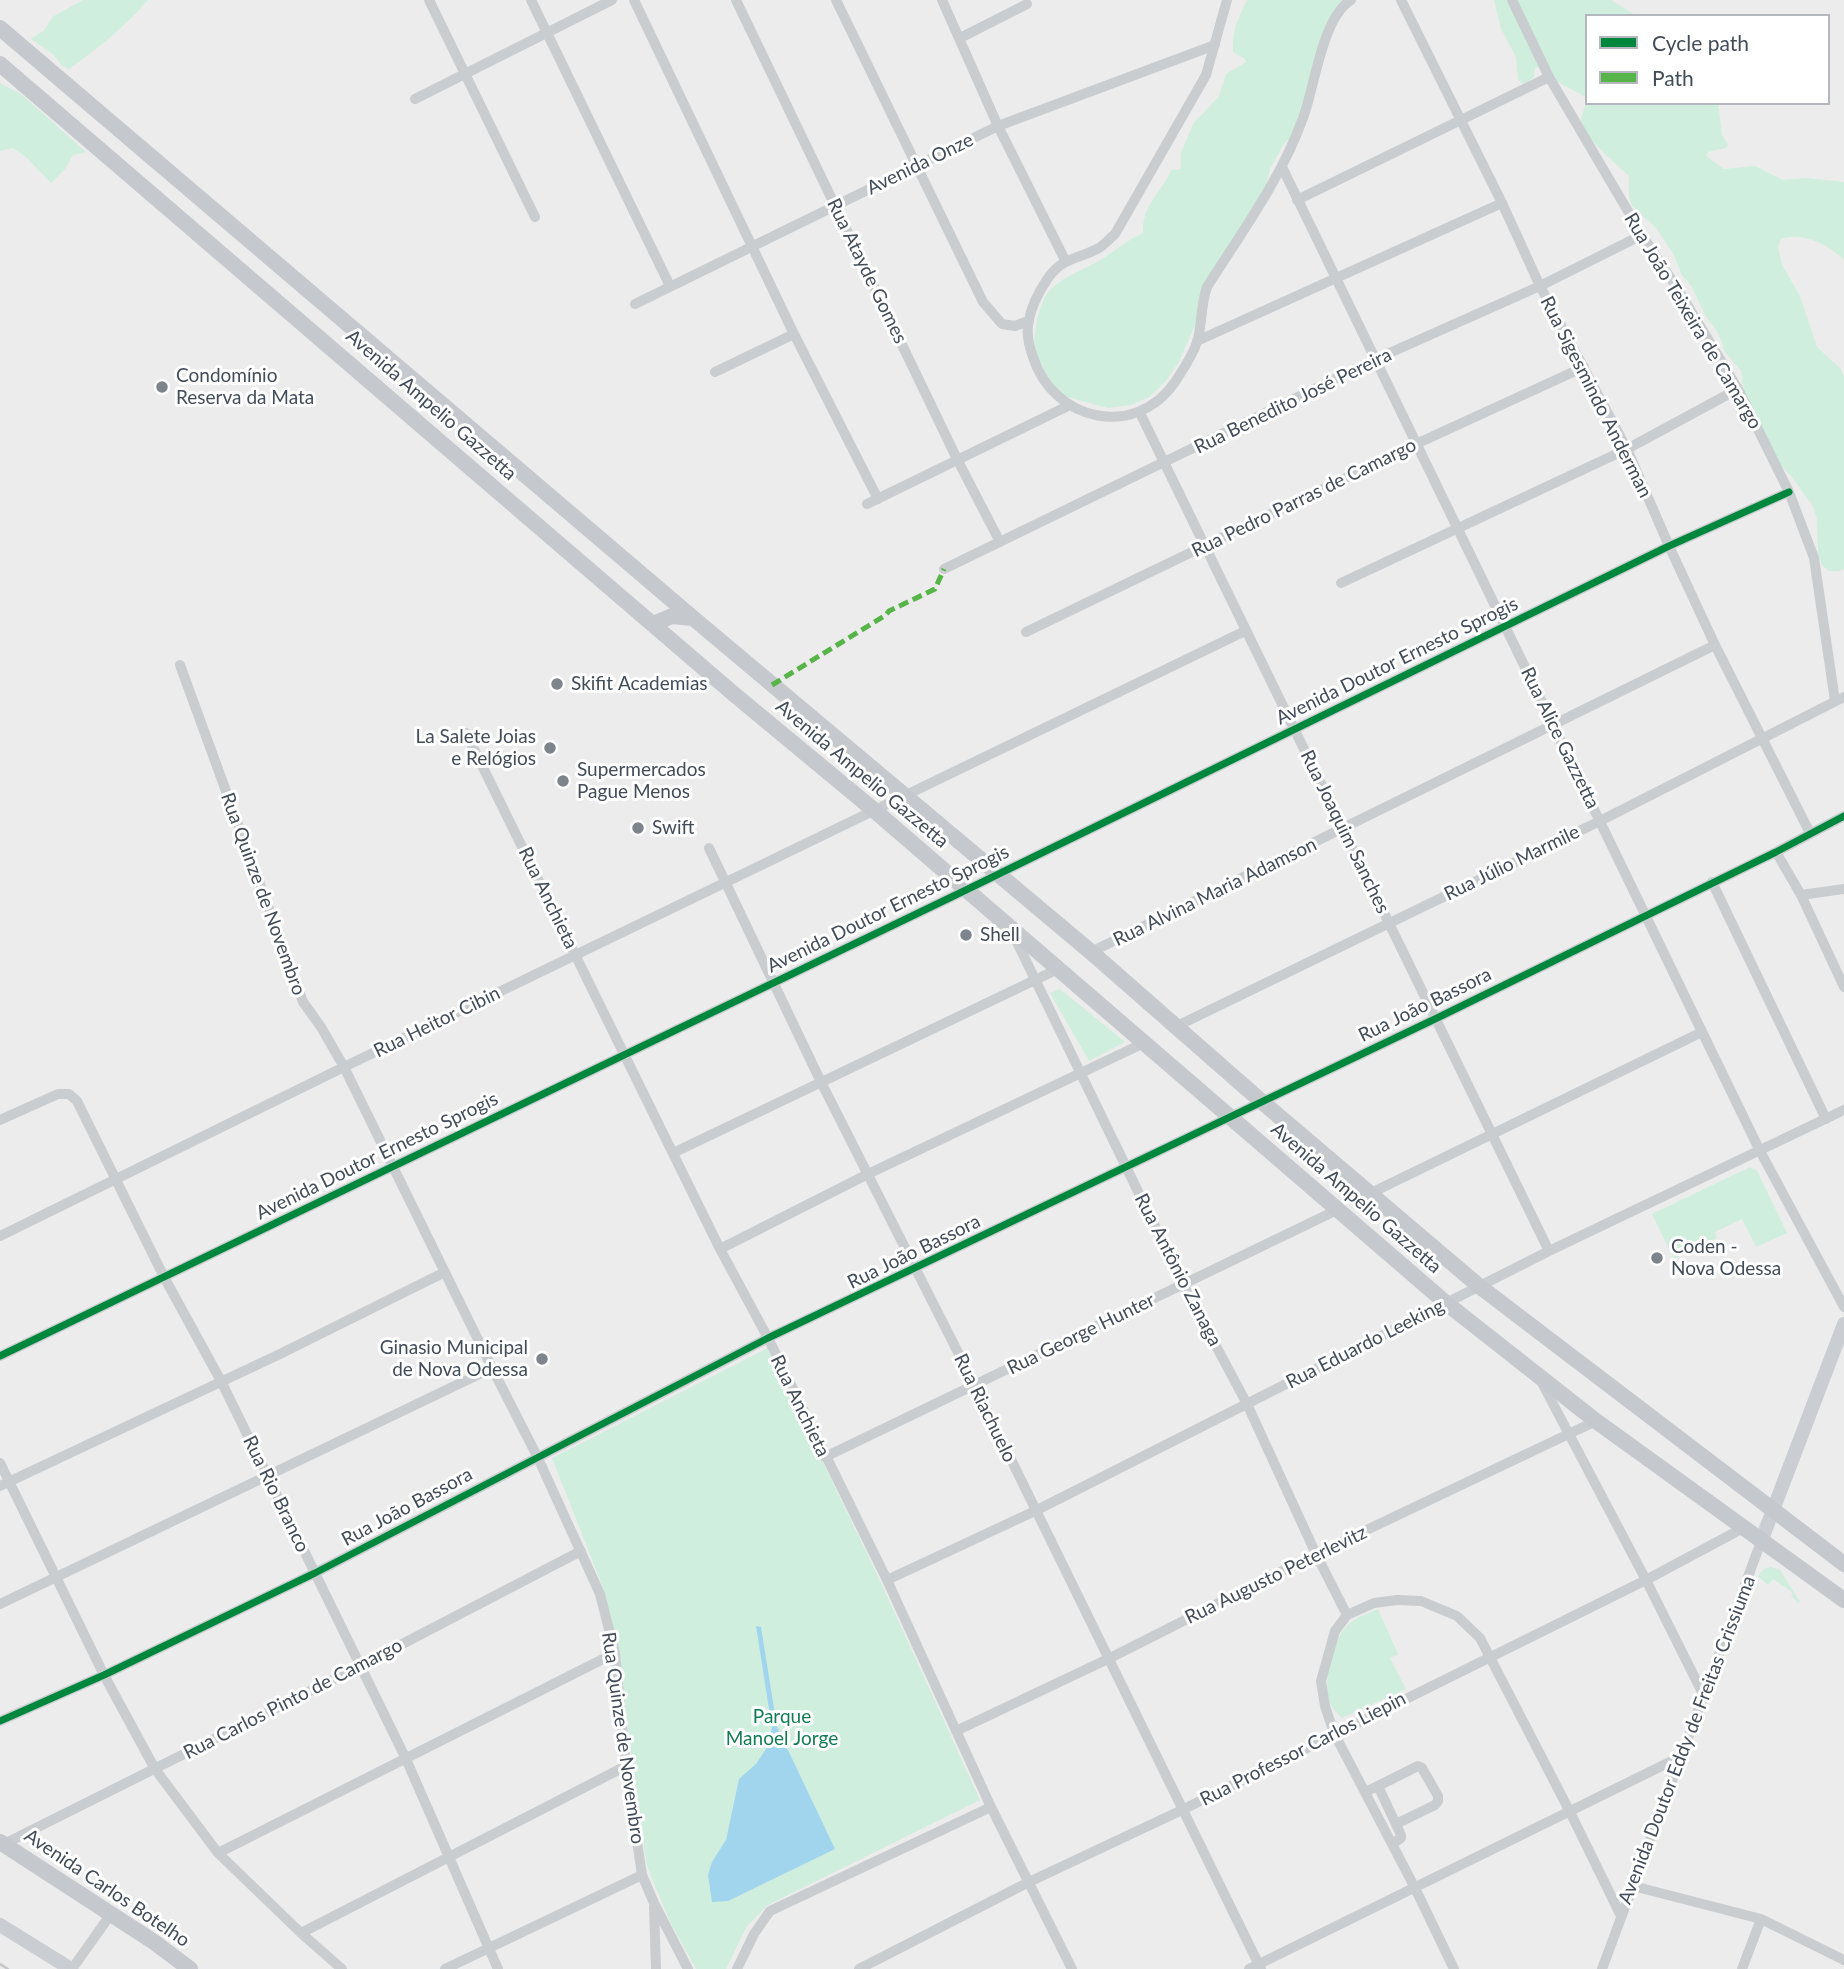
<!DOCTYPE html>
<meta charset="utf-8">
<style>
body{margin:0}
#map{position:relative;width:1844px;height:1969px;overflow:hidden;background:#edecec;font-family:Lato,sans-serif}
canvas{display:block}
.legend{position:absolute;left:1585px;top:14px;width:245px;height:91px;box-sizing:border-box;background:#fff;border:2px solid #b4b7bd;margin:0;padding:9px 12px;list-style:none;font-size:21px;color:#434c59}
.legend li{display:flex;align-items:center;gap:14px;height:35px}
.legend b{width:35px;border:2px solid #b4b7bd}
</style>
<div id="map">
<canvas width="1844" height="1969"></canvas>
<ul class="legend">
<li><b style="height:9px;background:#00873e"></b>Cycle path</li>
<li><b style="height:9px;background:#57b448"></b>Path</li>
</ul>
</div>
<script>
const c = document.querySelector('canvas').getContext('2d');
c.lineJoin = 'round';
function fillPath(path, color) { c.fillStyle = color; c.fill(path, 'evenodd'); }
function stroke(path, color, width, dash) { c.strokeStyle = color; c.lineWidth = width; c.lineCap = dash ? 'butt' : 'round'; c.setLineDash(dash || []); c.stroke(path); }
function drawText(font, color, halo, rows, align = 'center') {
  c.font = font + ' Lato,sans-serif'; c.lineWidth = 6; c.setLineDash([]); c.textBaseline = 'middle'; c.strokeStyle = halo; c.fillStyle = color; for (const [text, x, y, turn = 0] of rows) {
    c.save(); c.translate(x, y); c.rotate((+turn || 0) * Math.PI / 180); c.textAlign = isNaN(turn) ? turn : align; if (halo) c.strokeText(text, 0, 0); c.fillText(text, 0, 0); c.restore();
  }
}
fillPath(new Path2D(`
 M 83,0 L 148,0 C 125,27 97,49 69,69 L 62,66 L 54,55 L 31,39 L 43,31 L 54,16 Z
 M 1247,0 L 1346,0 L 1335,14 L 1305,103 L 1297,118 L 1297,131 L 1283,145 L 1270,169 L 1261,207 L 1208,282 L 1195,326 L 1178,363 L 1166,381 L 1149,397 L 1131,405 L 1108,408 L 1060,395 C 1053,385 1044,374 1038,363 C 1030,347 1037,304 1050,290 C 1064,276 1085,269 1102,259 C 1116,250 1127,240 1143,233 C 1142,204 1161,194 1171,170 L 1181,169 L 1181,153 L 1193,124 L 1219,96 L 1226,74 L 1246,62 L 1245,59 L 1233,52 C 1232,31 1238,18 1247,0 Z
 M 1494,0 L 1611,0 L 1637,16 L 1587,16 L 1587,103 L 1718,103 L 1722,135 L 1728,145 L 1726,148 L 1708,152 L 1706,156 L 1724,169 L 1755,166 L 1783,180 L 1806,178 L 1844,182 L 1844,260 C 1830,245 1801,231 1781,239 L 1778,247 L 1782,265 L 1800,296 L 1817,347 L 1840,368 L 1844,377 L 1844,569 L 1840,571 L 1829,571 L 1822,565 L 1818,554 L 1817,519 L 1813,506 L 1791,476 L 1766,450 L 1746,407 L 1741,371 L 1725,352 L 1718,333 L 1706,317 L 1692,287 L 1682,275 L 1673,253 L 1656,228 L 1632,206 L 1629,196 L 1629,176 C 1617,164 1581,136 1581,120 C 1582,112 1587,106 1586,97 L 1556,81 L 1540,67 L 1535,68 L 1534,77 L 1524,84 L 1518,80 L 1516,57 L 1501,29 Z
 M 0,83 L 21,94 L 86,152 L 73,155 L 65,169 L 51,183 L 26,157 L 13,148 L 0,151 Z
 M 1060,989 L 1125,1042 L 1089,1061 L 1050,993 Z
 M 1750,1167 L 1757,1171 L 1787,1233 L 1756,1247 L 1742,1219 L 1715,1232 L 1717,1238 L 1674,1259 L 1652,1214 Z
 M 768,1348 L 882,1585 L 980,1800 L 768,1905 L 747,1926 L 726,1969 L 696,1969 L 670,1922 L 647,1866 L 633,1772 L 620,1656 L 604,1590 L 552,1458 Z
 M 1771,1567 L 1780,1570 L 1800,1602 L 1796,1603 L 1797,1601 L 1791,1596 L 1793,1593 L 1773,1579 L 1768,1585 L 1758,1576 L 1764,1569 Z
 M 1378,1609 L 1398,1654 L 1390,1658 L 1406,1689 L 1342,1718 C 1338,1714 1331,1707 1329,1701 C 1323,1679 1332,1634 1353,1621 C 1360,1616 1370,1613 1378,1609 Z`), '#cfeede');
fillPath(new Path2D(`
 M 756,1626 L 761,1627 L 777,1727 L 835,1849 L 728,1901 L 712,1902 L 708,1875 L 712,1862 L 726,1840 L 739,1779 L 756,1764 L 766,1749 L 772,1728 Z`), '#a1d5ee');
stroke(new Path2D(`
 M 429,0 L 535,217
 M 531,0 L 670,286
 M 634,0 L 794,334 L 878,499
 M 736,0 L 958,461 L 1000,542
 M 836,0 L 983,302 L 1002,324 L 1015,326 L 1028,321
 M 942,0 L 998,126 L 1065,260
 M 1227,0 L 1206,75 L 1115,234 C 1110,238 1105,244 1099,248 C 1077,260 1061,257 1046,281 C 1039,292 1031,307 1029,320 C 1026,331 1029,346 1033,357 C 1053,421 1135,440 1175,382 C 1183,370 1194,353 1198,339 C 1202,322 1201,304 1207,287 C 1242,232 1281,179 1303,118 C 1315,86 1322,18 1351,0
 M 1401,0 L 1502,203 L 1540,286 L 1627,449 L 1669,546 L 1715,645 L 1810,833
 M 1512,0 L 1549,77 L 1642,235 L 1679,291 L 1738,389 L 1789,492 L 1814,558 L 1835,701
 M 960,38 L 1027,4
 M 415,99 L 612,0
 M 1282,167 L 1760,1151 L 1844,1307
 M 1297,200 L 1549,77
 M 635,304 L 998,126 L 1215,45
 M 1197,341 L 1502,203
 M 715,372 L 794,334
 M 1140,413 L 1549,1251
 M 867,504 L 1070,405
 M 944,569 L 1376,359 L 1540,286 L 1642,235
 M 1341,583 L 1627,449 L 1738,389
 M 1026,632 L 1416,444 L 1584,367
 M 180,665 L 303,1002 L 321,1027 L 344,1067 L 492,1368 L 537,1456 L 600,1594 L 615,1653 L 626,1766 L 642,1875 L 654,1903 L 688,1969
 M 466,733 L 720,1249 L 768,1338 L 887,1580 L 991,1807 L 1072,1969
 M 709,848 L 821,1082 L 975,1386 L 1261,1969
 M 1776,852 L 1801,895 L 1844,987
 M 1712,882 L 1826,1119
 M 1801,895 L 1844,889
 M 1013,934 L 1183,1284 L 1247,1404 L 1316,1554 L 1347,1615
 M 1091,952 L 1715,645
 M 1177,1026 L 1600,821 L 1844,697
 M 0,1120 L 58,1094 L 69,1094 L 77,1101 L 164,1277 L 221,1381 L 406,1759 L 498,1969
 M 673,1153 L 1058,969
 M 1371,1193 L 1702,1032
 M 0,1236 L 344,1067 L 1245,631
 M 720,1249 L 868,1174 L 1144,1043
 M 0,1356 L 966,890 L 1669,546 L 1789,492
 M 1542,1383 L 1646,1580 L 1704,1696
 M 825,1457 L 1337,1210
 M 0,1463 L 104,1675 L 155,1769 L 218,1853 L 301,1933 L 342,1969
 M 0,1486 L 280,1354 L 445,1272
 M 887,1580 L 1035,1511 L 1549,1251 L 1844,1110
 M 0,1604 L 492,1368
 M 0,1721 L 104,1675 L 315,1573 L 768,1338 L 1435,1019 L 1776,852 L 1844,816
 M 956,1731 L 1108,1659 L 1316,1554 L 1596,1421
 M 1378,1786 L 1418,1766 L 1422,1768 L 1438,1796 L 1438,1801 L 1435,1805 L 1396,1824
 M 1365,1792 L 1378,1786 L 1401,1835 L 1401,1838 L 1392,1844
 M 4,1844 L 360,1666 L 581,1551
 M 218,1853 L 615,1653
 M 1633,1886 L 1761,1919 L 1844,1960
 M 654,1907 L 656,1969
 M 301,1933 L 626,1766
 M 72,1969 L 111,1914
 M 445,1969 L 642,1875
 M 737,1969 L 754,1934 L 770,1911 L 991,1807
 M 859,1969 L 1029,1882 L 1182,1810 L 1646,1580 L 1745,1527
 M 1249,1969 L 1682,1756
 M 1454,1969 L 1415,1888 L 1334,1733 L 1325,1706 L 1321,1681 L 1335,1631 L 1347,1615 L 1374,1603 L 1397,1600 L 1421,1601 L 1457,1616 L 1480,1638 L 1570,1812 L 1621,1916
 M 1602,1969 L 1762,1539
 M 1742,1969 L 1761,1919`), '#cacdd0', 10);
stroke(new Path2D(`
 M 1762,1539 L 1844,1324
 M 0,1925 L 71,1969`), '#cacdd2', 14);
stroke(new Path2D(`
 M 0,28 L 693,618 L 1091,952 L 1261,1101 L 1479,1286 L 1844,1564
 M 0,64 L 735,695 L 875,811 L 1446,1303 L 1596,1421 L 1844,1600
 M 653,624 L 672,616 L 693,618
 M 0,1842 L 154,1942 L 190,1969`), '#c5c8cd', 16);
stroke(new Path2D(`
 M 0,1964 L 8,1969`), '#c3c5c8', 2.5);
stroke(new Path2D(`
 M 772,685 L 886,615 L 889,611 L 935,589 L 944,569`), '#57b448', 5, [10, 5]);
stroke(new Path2D(`
 M 0,1356 L 966,890 L 1669,546 L 1789,492
 M 0,1721 L 104,1675 L 315,1573 L 768,1338 L 1435,1019 L 1776,852 L 1844,816`), '#00873e', 7);
for (const [x, y, r, color] of [
 [162,387,7,"#7e848c"],
 [557,684,7,"#7e848c"],
 [550,748,7,"#7e848c"],
 [563,781,7,"#7e848c"],
 [638,828,7,"#7e848c"],
 [966,935,7,"#7e848c"],
 [1657,1258,7,"#7e848c"],
 [542,1359,7,"#7e848c"]
]) { const dot = new Path2D(); dot.arc(x, y, r, 0, 2 * Math.PI); c.fillStyle = color; c.fill(dot); stroke(dot, '#fff', 2.5); }
drawText('19px', '#434c59', '#fff', [
 ["Avenida Onze",920,164,-26],
 ["Rua Atayde Gomes",867,271,64],
 ["Rua João Teixeira de Camargo",1693,321,59],
 ["Rua Sigesmindo Anderman",1596,397,63],
 ["Rua Benedito José Pereira",1293,401,-26],
 ["Avenida Ampelio Gazzetta",431,405,41],
 ["Rua Pedro Parras de Camargo",1304,498,-26],
 ["Avenida Doutor Ernesto Sprogis",1397,661,-26],
 ["Rua Alice Gazzetta",1560,738,64],
 ["Avenida Ampelio Gazzetta",862,774,40],
 ["Rua Joaquim Sanches",1345,832,64],
 ["Rua Júlio Marmile",1512,863,-26],
 ["Rua Alvina Maria Adamson",1215,892,-26],
 ["Rua Quinze de Novembro",263,894,70],
 ["Rua Anchieta",548,898,64],
 ["Avenida Doutor Ernesto Sprogis",888,909,-26],
 ["Rua João Bassora",1425,1005,-26],
 ["Rua Heitor Cibin",437,1022,-26],
 ["Avenida Doutor Ernesto Sprogis",377,1156,-26],
 ["Avenida Ampelio Gazzetta",1356,1198,41],
 ["Rua João Bassora",914,1252,-26],
 ["Rua Antônio Zanaga",1178,1270,63],
 ["Rua George Hunter",1081,1334,-26],
 ["Rua Eduardo Leeking",1365,1344,-27],
 ["Rua Anchieta",800,1406,64],
 ["Rua Riachuelo",985,1408,64],
 ["Rua Rio Branco",276,1494,64],
 ["Rua João Bassora",407,1507,-28],
 ["Rua Augusto Peterlevitz",1276,1575,-26],
 ["Rua Carlos Pinto de Camargo",293,1699,-27],
 ["Rua Quinze de Novembro",623,1738,82],
 ["Avenida Doutor Eddy de Freitas Crissiuma",1687,1740,-69],
 ["Rua Professor Carlos Liepin",1303,1749,-27],
 ["Avenida Carlos Botelho",107,1888,34]
]);
drawText('19px', '#434c59', '#fff', [
 ["Condomínio",176,376],
 ["Reserva da Mata",176,398],
 ["Skifit Academias",571,684],
 ["La Salete Joias",536,737,"right"],
 ["e Relógios",536,759,"right"],
 ["Supermercados",577,770],
 ["Pague Menos",577,792],
 ["Swift",652,828],
 ["Shell",980,935],
 ["Coden -",1671,1247],
 ["Nova Odessa",1671,1269],
 ["Ginasio Municipal",528,1348,"right"],
 ["de Nova Odessa",528,1370,"right"]
], 'left');
drawText('19px', '#127c53', '#fff', [
 ["Parque",782,1717],
 ["Manoel Jorge",782,1739]
]);
</script>
